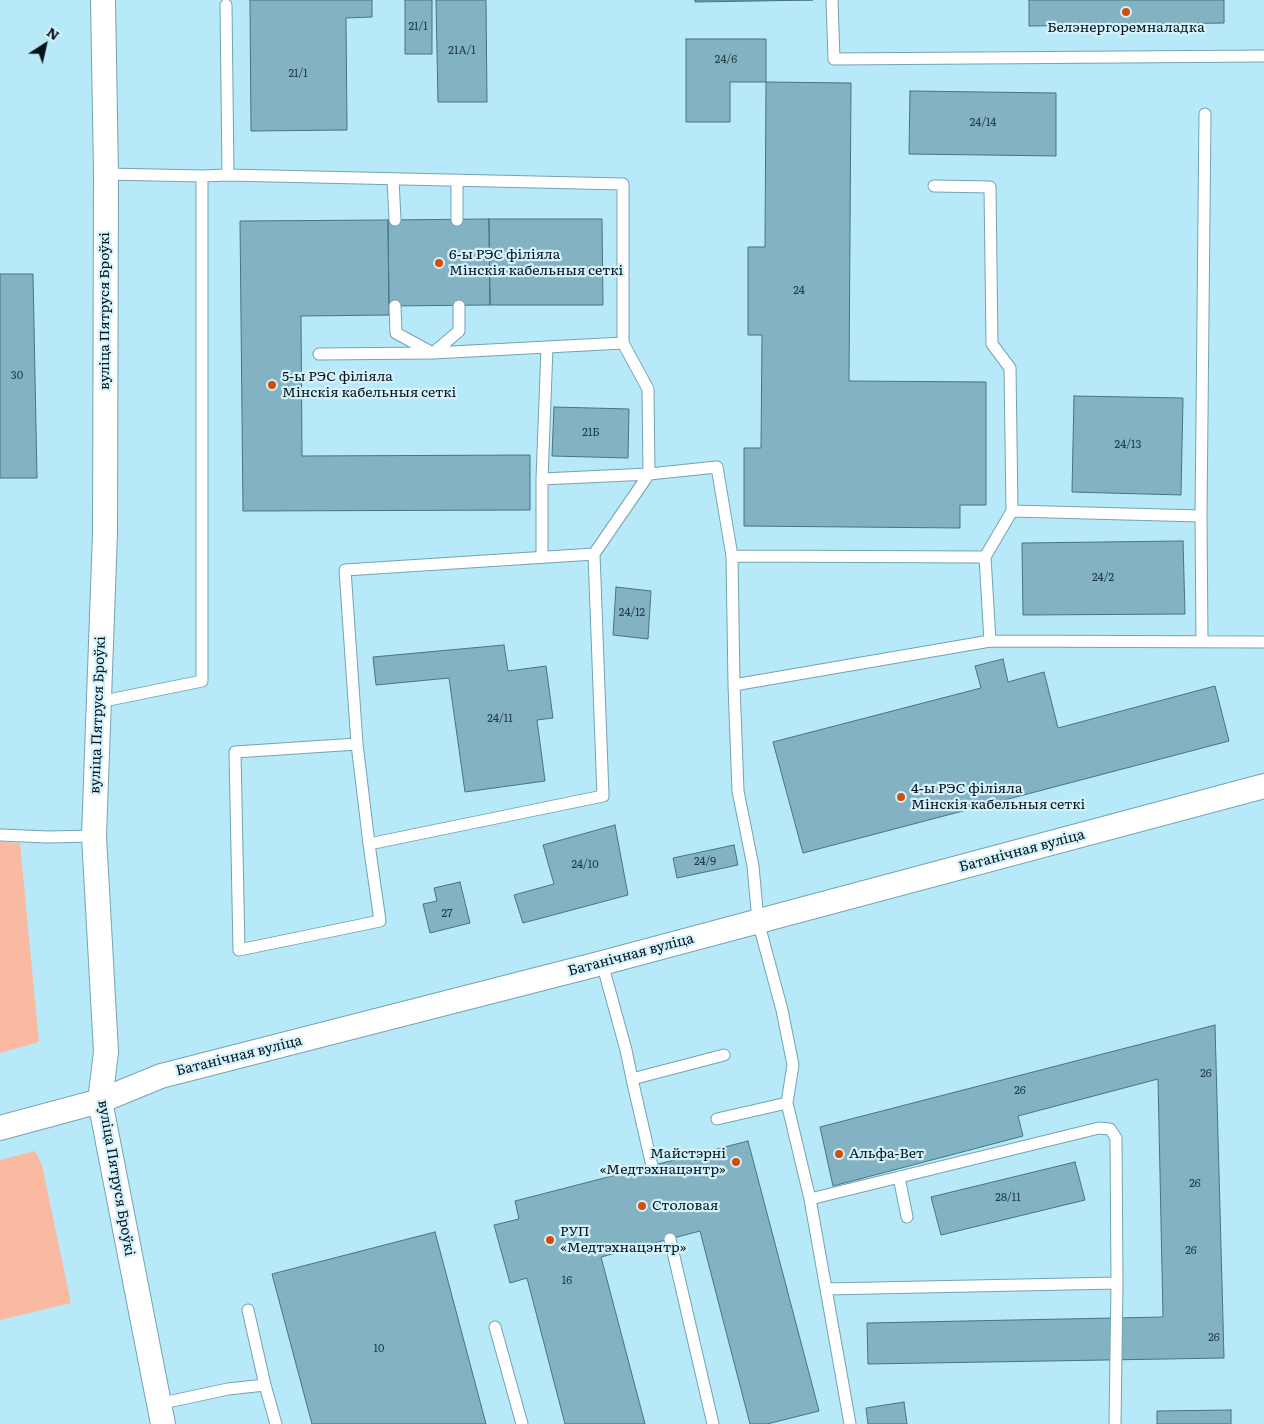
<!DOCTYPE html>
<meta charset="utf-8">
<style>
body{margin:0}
#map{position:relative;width:1264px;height:1424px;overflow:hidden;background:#b7e9f9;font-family:Literata,serif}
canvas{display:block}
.north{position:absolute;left:20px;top:20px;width:50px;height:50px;-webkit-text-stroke:4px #d5f2fc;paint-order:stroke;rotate:35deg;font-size:14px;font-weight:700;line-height:20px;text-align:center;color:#03141a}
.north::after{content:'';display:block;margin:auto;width:18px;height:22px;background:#03141a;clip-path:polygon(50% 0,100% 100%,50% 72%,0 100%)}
</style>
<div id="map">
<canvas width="1264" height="1424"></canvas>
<div class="north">N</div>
</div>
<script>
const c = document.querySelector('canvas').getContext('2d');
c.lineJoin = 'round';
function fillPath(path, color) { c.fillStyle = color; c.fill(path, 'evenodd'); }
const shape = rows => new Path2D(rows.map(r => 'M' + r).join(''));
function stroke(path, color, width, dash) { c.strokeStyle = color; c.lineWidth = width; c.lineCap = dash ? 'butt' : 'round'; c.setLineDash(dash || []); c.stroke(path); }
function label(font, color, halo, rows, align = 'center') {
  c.font = font + ' Literata,serif'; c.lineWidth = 4.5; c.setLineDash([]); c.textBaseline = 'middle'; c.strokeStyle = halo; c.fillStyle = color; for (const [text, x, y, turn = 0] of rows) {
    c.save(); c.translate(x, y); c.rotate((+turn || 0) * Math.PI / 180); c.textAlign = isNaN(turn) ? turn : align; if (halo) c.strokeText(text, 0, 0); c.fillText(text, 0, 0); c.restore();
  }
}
const green = shape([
 [0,842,20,843,39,1042,0,1053],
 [35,1151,42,1165,71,1303,0,1320,0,1160]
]);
const building = shape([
 [250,0,372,0,372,17,346,18,347,130,251,131,250,0],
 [405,0,432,0,432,54,405,54,405,0],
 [436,0,486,0,487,102,438,102,436,0],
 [695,0,813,0,695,2,695,0],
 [1029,0,1224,0,1224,23,1029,26,1029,0],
 [686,39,766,39,766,82,730,82,730,122,686,122,686,39],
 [766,82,851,83,849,381,986,382,986,505,960,505,960,528,744,526,744,448,761,448,762,335,748,335,748,247,765,247,766,82],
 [910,91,1056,93,1056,156,909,154,910,91],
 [489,219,490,305,389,306,388,220,489,219],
 [489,219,602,219,603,305,490,305,489,219],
 [388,220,389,315,301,316,302,456,530,455,530,510,243,511,240,221,388,220],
 [0,274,33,274,37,478,0,478,0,274],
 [1074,396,1183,398,1181,495,1072,492,1074,396],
 [554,407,629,409,628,458,552,456,554,407],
 [1183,541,1185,614,1023,615,1022,543,1183,541],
 [616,587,651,591,648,639,613,635,616,587],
 [504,645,508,671,546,666,553,718,537,720,545,781,465,792,449,678,376,685,373,657,504,645],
 [1003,659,1008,682,1044,672,1058,728,1215,686,1229,741,803,853,773,742,981,688,975,666,1003,659],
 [615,825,628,895,523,923,514,895,554,884,543,845,615,825],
 [734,845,738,865,677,878,673,858,734,845],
 [460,882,470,923,430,933,423,904,437,901,434,888,460,882],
 [1215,1025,1224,1358,868,1364,867,1323,1163,1317,1158,1079,1018,1116,1023,1136,833,1186,820,1127,1215,1025],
 [748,1141,819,1411,767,1424,750,1424,700,1231,601,1257,645,1424,565,1424,527,1278,510,1283,494,1225,519,1219,515,1201,748,1141],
 [1075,1162,1085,1200,941,1235,931,1197,1075,1162],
 [435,1232,486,1424,312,1424,272,1274,435,1232],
 [904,1402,907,1424,868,1424,866,1408,904,1402],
 [1231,1410,1231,1424,1157,1424,1157,1411,1231,1410]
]);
const service = shape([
 [832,0,834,59,1264,56],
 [226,5,228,175],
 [202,176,228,175,623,184,623,343,648,389,649,474,717,467,732,556],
 [393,179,395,220],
 [457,180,457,220],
 [395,306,396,333,431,352],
 [623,343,547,347,542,479,649,474],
 [433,353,459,331,459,306],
 [319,354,433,353,547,347],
 [542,479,542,557],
 [1012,511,1201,516,1202,641],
 [1201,516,1205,114],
 [594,554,345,570,357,744,369,844,603,796,594,554,649,474],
 [990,641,1264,642],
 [734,685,990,641,985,557,1012,511,1010,368,992,344,990,187,934,186],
 [99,702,202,681,202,176,106,174],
 [357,744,235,752,239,950,380,921,369,844],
 [0,835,48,837,94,836],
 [602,963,626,1050,632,1079,724,1055],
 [632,1079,652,1166],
 [787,1103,810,1199,850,1424],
 [717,1119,787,1103,793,1065,782,1010,758,921,753,866,738,791,734,685,732,556,985,557],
 [899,1177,907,1217],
 [810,1199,1099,1128,1110,1129,1116,1138,1117,1283,1115,1424],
 [670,1239,713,1424],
 [826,1289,1117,1283],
 [248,1310,265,1385],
 [495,1327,522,1424],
 [158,1404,228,1389,265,1385,276,1424]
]);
const minor = shape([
 [103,0,106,174,105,533,94,836,106,1052,100,1101,163,1424],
 [0,1128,100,1101,161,1076,602,963,1264,786]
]);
const markers = [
 [1126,12,5,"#d34e0a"],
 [439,263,5,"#d34e0a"],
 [272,385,5,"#d34e0a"],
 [901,797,5,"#d34e0a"],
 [839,1154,5,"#d34e0a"],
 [736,1162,5,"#d34e0a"],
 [642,1206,5,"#d34e0a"],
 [550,1240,5,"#d34e0a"]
];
const numberNames = [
 ["21/1",418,27],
 ["21А/1",462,51],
 ["24/6",726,60],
 ["21/1",298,74],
 ["24/14",983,123],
 ["24",799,291],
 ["30",17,376],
 ["21Б",591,433],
 ["24/13",1128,445],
 ["24/2",1103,578],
 ["24/12",632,613],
 ["24/11",500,719],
 ["24/9",705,862],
 ["24/10",585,865],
 ["27",447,914],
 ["26",1206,1074],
 ["26",1020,1091],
 ["26",1195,1184],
 ["28/11",1008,1198],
 ["26",1191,1251],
 ["16",567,1281],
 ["26",1214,1338],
 ["10",379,1349]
];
const poiNames = [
 ["Белэнергоремналадка",1126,28,"center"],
 ["6-ы РЭС філіяла",449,255],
 ["Мінскія кабельныя сеткі",449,271],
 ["5-ы РЭС філіяла",282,377],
 ["Мінскія кабельныя сеткі",282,393],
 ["4-ы РЭС філіяла",911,789],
 ["Мінскія кабельныя сеткі",911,805],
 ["Майстэрні",726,1154,"right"],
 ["«Медтэхнацэнтр»",726,1170,"right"],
 ["Альфа-Вет",849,1154],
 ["Столовая",652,1206],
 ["РУП",560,1232],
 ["«Медтэхнацэнтр»",560,1248]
];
const streetNames = [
 ["вуліца Пятруся Броўкі",105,311,-90],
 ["вуліца Пятруся Броўкі",98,715,-88],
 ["Батанічная вуліца",1022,851,-15],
 ["Батанічная вуліца",631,955,-15],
 ["Батанічная вуліца",239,1056,-14],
 ["вуліца Пятруся Броўкі",116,1178,80]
];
fillPath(green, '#fabaa2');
fillPath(building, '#83b2c3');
stroke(building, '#467483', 1);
stroke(service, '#74a3b3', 13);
stroke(minor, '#74a3b3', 26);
stroke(service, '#fff', 11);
stroke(minor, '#fff', 24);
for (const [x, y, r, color] of markers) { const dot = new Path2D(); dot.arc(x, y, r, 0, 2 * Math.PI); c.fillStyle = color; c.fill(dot); stroke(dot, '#d5f2fc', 2); }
label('11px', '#233c44', null, numberNames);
label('14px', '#03141a', '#d5f2fc', poiNames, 'left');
label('14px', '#03141a', '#d5f2fc', streetNames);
</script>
